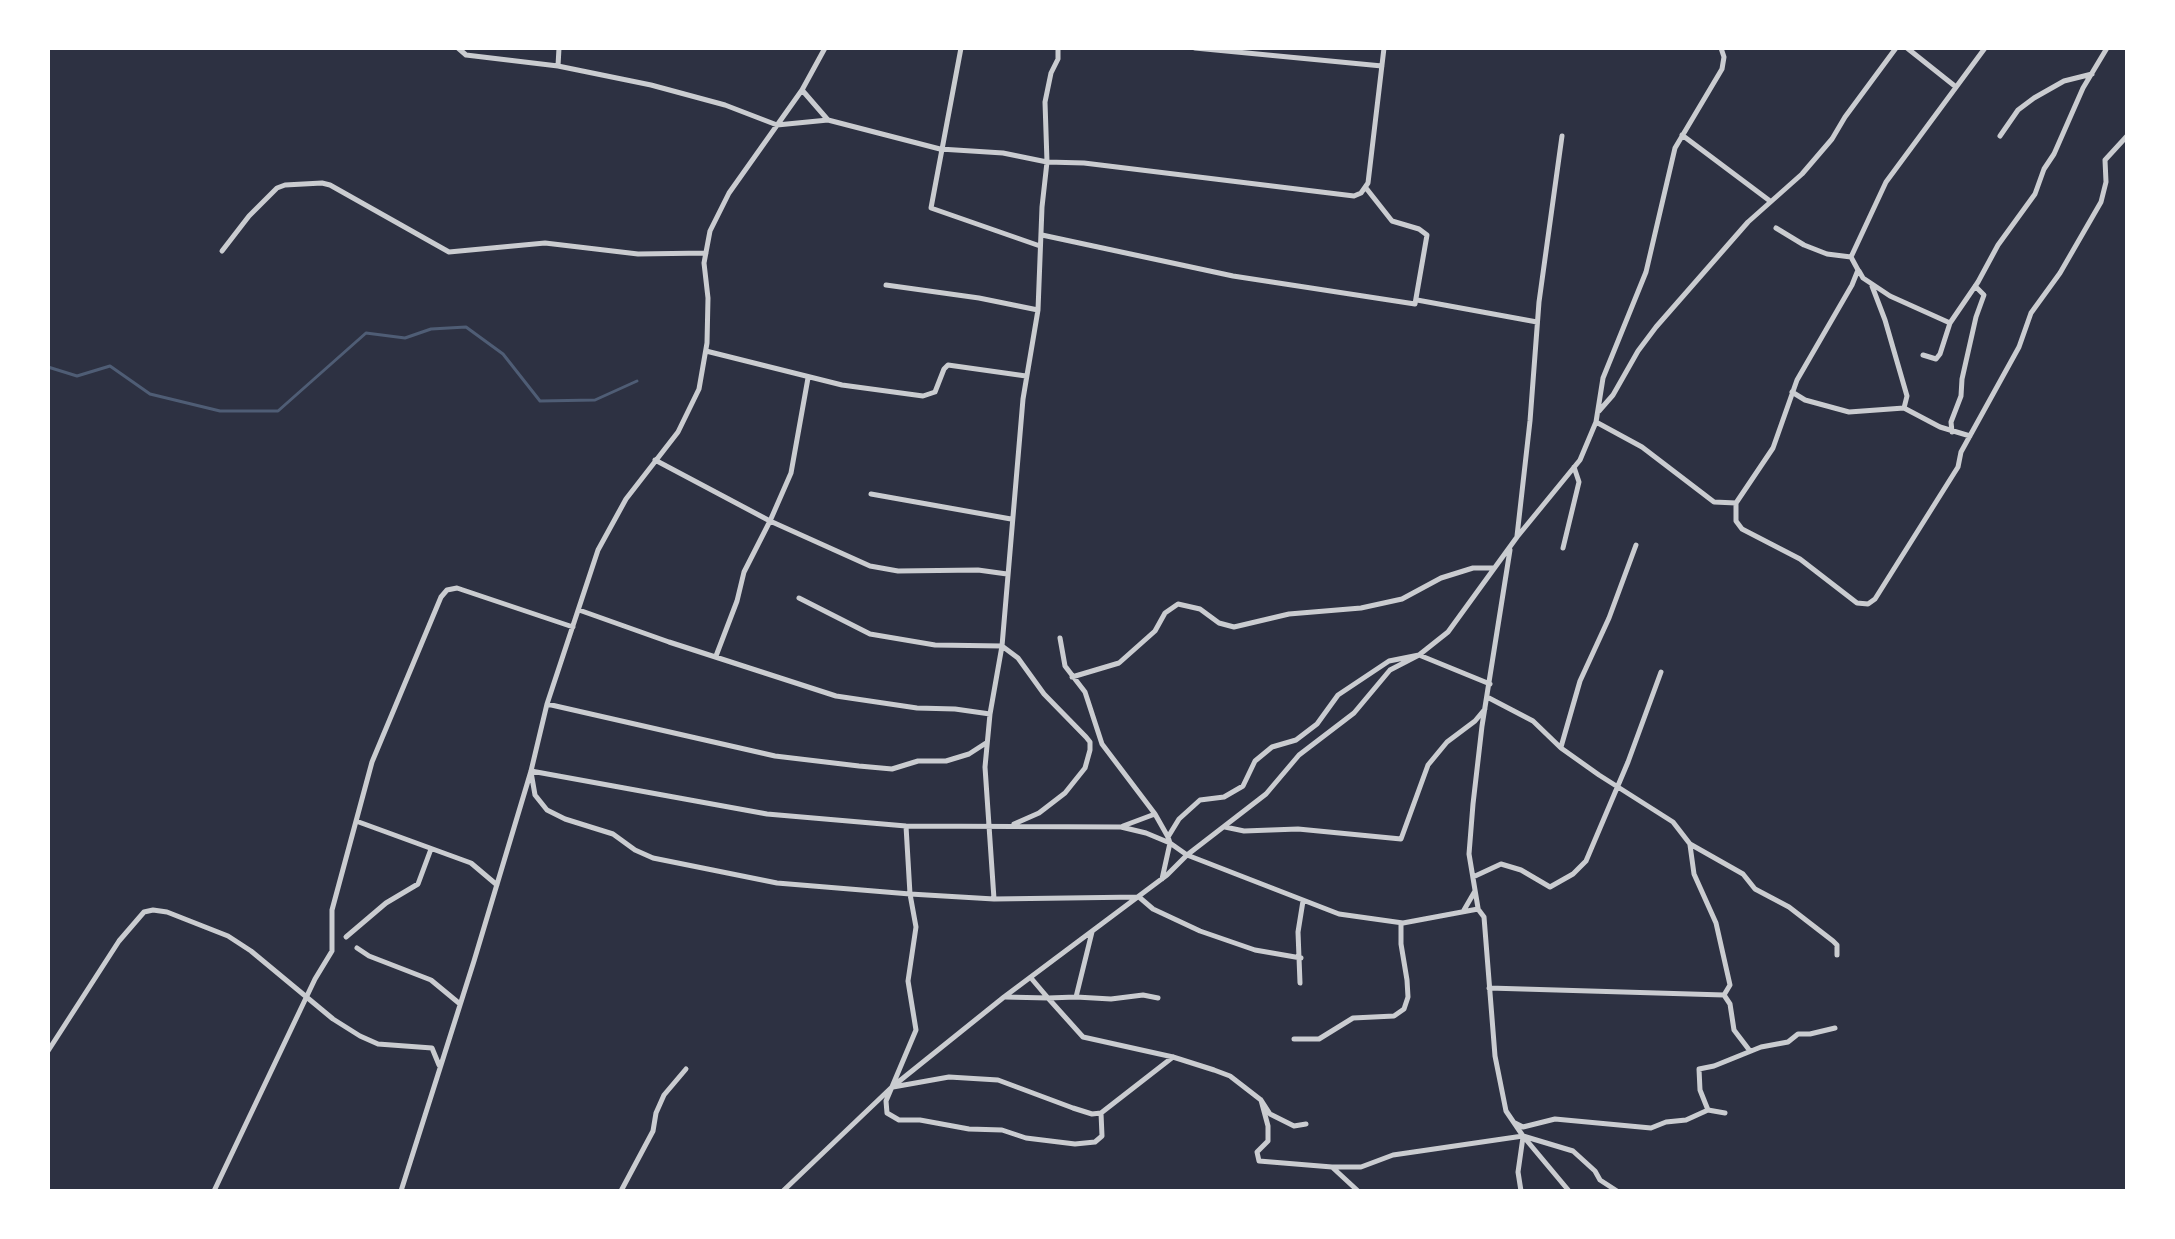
<!DOCTYPE html>
<style>
body{margin:0}
#map{position:relative;width:2175px;height:1239px;overflow:hidden;background:#2d3142;font-family:Lato,sans-serif}
canvas{display:block}
.frame{position:absolute;inset:0;border:50px solid #fff;pointer-events:none}
</style>
<div id="map">
<canvas width="2175" height="1239"></canvas>
<div class="frame"></div>
</div>
<script>
const c = document.querySelector('canvas').getContext('2d');
c.lineJoin = 'round';
const shape = rows => new Path2D(rows.map(r => 'M' + r).join(''));
function stroke(path, color, width, dash) { c.strokeStyle = color; c.lineWidth = width; c.lineCap = dash ? 'butt' : 'round'; c.setLineDash(dash || []); c.stroke(path); }
const stream = shape([
 [48,367,77,376,110,366,150,394,220,411,278,411,366,333,405,338,431,329,466,327,503,354,540,401,595,400,637,381]
]);
const minor = shape([
 [458,48,466,55,558,66,651,85,725,105,777,125,828,120],
 [961,48,931,208,1040,246],
 [1195,48,1382,66],
 [1907,48,1956,87],
 [1985,48,1886,182,1851,257,1858,270,1852,285,1797,380,1773,448,1736,503,1736,521,1742,529,1800,559,1857,603,1868,604,1875,599,1958,467,1961,452,2019,347,2031,313,2060,273,2101,202,2106,182,2105,160,2127,136],
 [558,66,559,48],
 [802,90,828,120,940,149,1003,153,1047,162,1084,163,1354,196,1361,193,1368,183,1384,48],
 [1682,135,1770,201],
 [2000,136,2018,110,2034,98,2064,81,2092,74],
 [1776,228,1804,245,1827,254,1851,257],
 [1042,235,1233,276,1415,304,1427,235,1419,229,1392,221,1366,188],
 [222,251,249,216,277,188,285,185,322,183,330,185,449,252,545,243,638,254,706,253],
 [1859,271,1863,278,1890,296,1950,323,1978,282,1998,245,2035,194,2044,169,2054,154,2083,88,2107,48],
 [886,285,979,298,1038,310],
 [1417,300,1537,322],
 [706,351,842,385,923,396,935,392,944,369,948,365,1026,376],
 [1923,355,1936,359,1940,354,1950,323],
 [1792,392,1805,400,1849,412,1904,408,1907,396,1885,320,1872,286],
 [1904,408,1940,427,1970,436],
 [1599,411,1613,395,1638,351,1656,327,1748,222,1802,174,1832,139,1845,117,1896,48],
 [1596,422,1642,447,1714,502,1736,503],
 [1952,432,1951,422,1961,396,1962,379,1976,317,1984,295,1975,286],
 [655,460,770,521,870,566,898,571,978,570,1007,574],
 [871,494,1011,519],
 [1517,536,1530,421,1539,302,1562,136],
 [1563,548,1579,482,1574,467],
 [799,598,870,634,935,645,1002,646,1018,658,1044,694,1086,737,1090,742,1090,750,1085,768,1065,793,1039,813,1014,824],
 [579,610,669,642,836,696,917,708,955,709,990,714],
 [1060,638,1065,666,1085,692,1102,744,1155,814,1168,837,1170,843,1162,879],
 [716,656,737,601,744,572,770,521,791,473,808,378],
 [1072,677,1119,663,1155,631,1165,613,1178,604,1200,609,1219,623,1234,627,1289,614,1361,608,1402,599,1441,578,1473,568,1494,568],
 [1489,698,1533,721,1561,748,1599,775,1673,822,1690,844,1743,874,1755,889,1789,907,1833,941,1837,945,1837,955],
 [547,704,775,756,859,766,892,769,918,761,946,761,969,754,986,743],
 [1561,747,1580,681,1609,618,1636,545],
 [531,771,767,814,906,826,1121,827,1146,833,1170,843,1187,855,1339,914,1403,923,1478,909,1484,917,1495,1056,1506,1111,1523,1136,1569,1191],
 [531,772,535,795,547,810,565,819,613,834,635,850,653,858,777,883,910,894,994,899,1139,897,1153,909,1200,931,1255,950,1301,958],
 [356,821,471,863,497,885],
 [906,826,910,894,916,927,908,981,916,1030,886,1101,887,1113,899,1120,920,1120,969,1129,1002,1130,1026,1138,1075,1144,1095,1142,1102,1136,1101,1113],
 [1123,826,1155,814],
 [1225,827,1244,831,1298,829,1401,839,1428,765,1447,742,1475,721,1485,709],
 [1168,837,1179,819,1200,800,1224,797,1243,786,1255,761,1272,747,1296,740,1317,724,1338,695,1389,661,1419,655,1490,684],
 [1473,877,1501,864,1521,870,1550,887,1573,874,1586,861,1628,762,1661,672],
 [994,899,985,767,990,714,1002,646,1023,399,1038,310,1042,207,1047,162,1045,102,1051,73,1058,59,1058,48],
 [1478,908,1469,854,1473,804,1482,726,1510,550],
 [1464,910,1475,891],
 [346,937,386,903,418,884,431,849],
 [357,948,369,956,431,980,460,1004],
 [1031,978,1048,998,1076,997,1092,932],
 [1300,983,1298,932,1303,901],
 [1489,988,1724,995,1730,985,1716,923,1694,874,1690,845],
 [1724,995,1730,1004,1734,1030,1750,1051],
 [1005,997,1048,998,1083,1037,1173,1057,1214,1070,1230,1076,1261,1100],
 [1076,997,1111,999,1143,995,1158,998],
 [1294,1039,1319,1039,1353,1018,1394,1016,1404,1009,1408,997,1407,980,1401,944,1401,923],
 [48,1051,119,941,144,912,153,910,167,912,228,936,251,951,333,1019,360,1036,378,1044,432,1048,439,1065],
 [893,1087,949,1077,998,1080,1073,1108,1092,1114,1101,1113,1173,1057],
 [1725,1113,1708,1110,1700,1090,1699,1069,1714,1066,1761,1047,1788,1042,1798,1034,1810,1034,1835,1028],
 [1515,1123,1523,1127,1555,1119,1651,1128,1666,1122,1686,1120,1708,1110],
 [1306,1124,1294,1126,1270,1114,1261,1100,1268,1126,1268,1141,1257,1152,1259,1161,1332,1167],
 [214,1191,315,979,332,951,332,910,372,762,441,597,447,590,457,588,573,627],
 [401,1191,474,961,531,771,547,704,598,550,626,499,678,432,699,389,707,343,708,298,704,263,710,231,729,193,802,90,825,48],
 [621,1191,653,1131,656,1113,664,1095,686,1069],
 [783,1191,892,1087,1004,997,1167,875,1187,855,1266,794,1299,755,1354,713,1390,670,1419,655,1448,632,1517,537,1580,460,1596,422,1603,378,1646,272,1675,148,1722,69,1724,57,1721,48],
 [1358,1191,1332,1167,1361,1167,1393,1155,1523,1136,1573,1151,1595,1171,1600,1180,1617,1191],
 [1521,1191,1518,1172,1523,1137]
]);
stroke(stream, '#4f5d75', 3);
stroke(minor, '#caccd0', 5);
</script>
